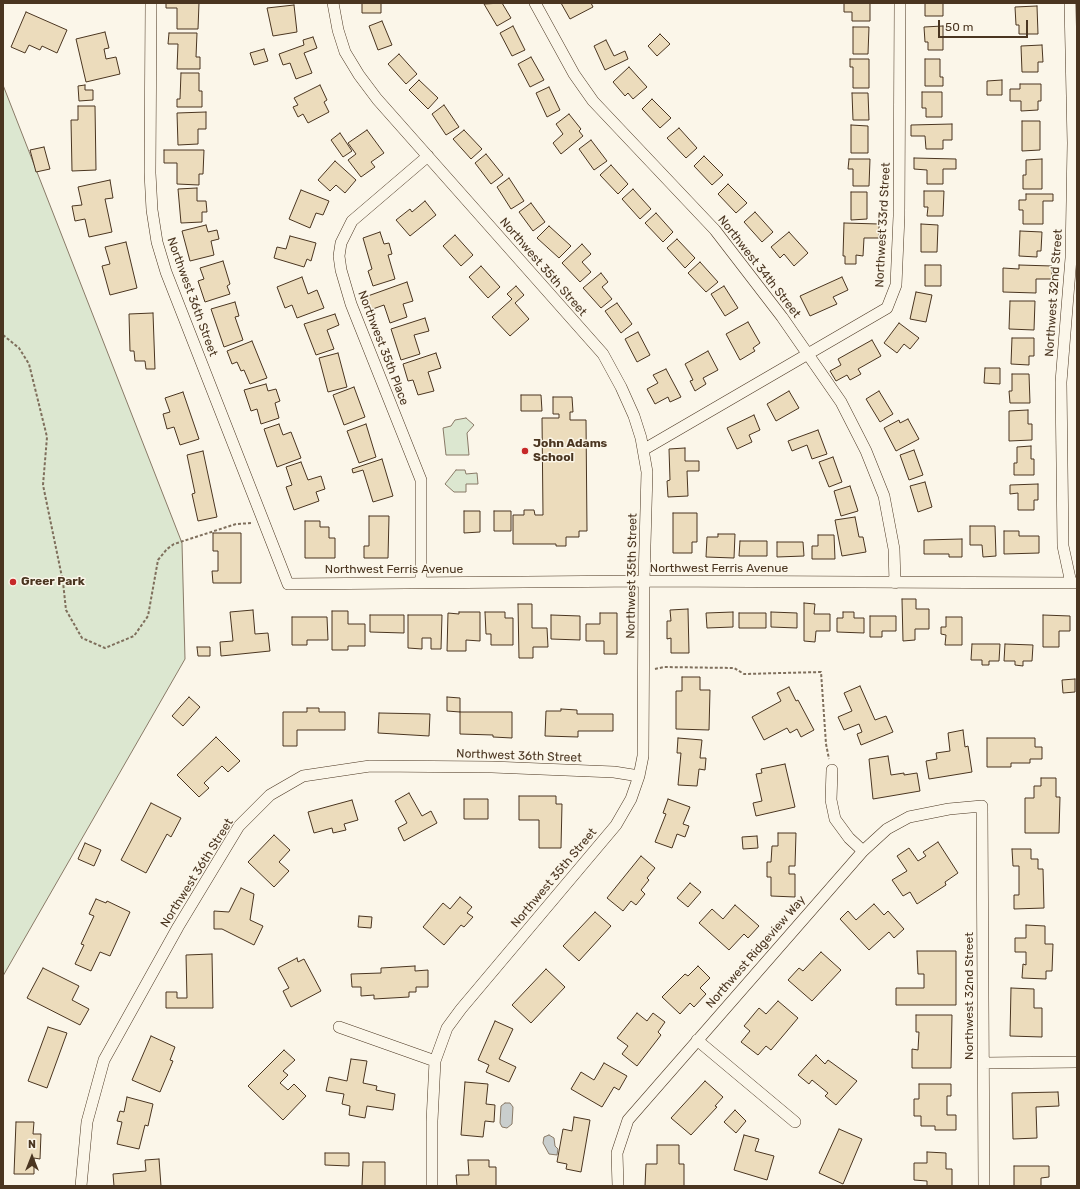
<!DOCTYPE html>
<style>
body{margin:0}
#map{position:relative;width:1080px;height:1189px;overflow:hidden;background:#fbf6e9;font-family:Rubik,sans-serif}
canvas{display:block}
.frame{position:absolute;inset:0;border:4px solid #4a3520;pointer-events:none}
.north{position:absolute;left:12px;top:1137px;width:40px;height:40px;-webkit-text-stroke:3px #fbf6e9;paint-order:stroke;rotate:0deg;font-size:11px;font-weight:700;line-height:16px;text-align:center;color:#4a3520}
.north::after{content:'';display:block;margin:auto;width:14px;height:18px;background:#4a3520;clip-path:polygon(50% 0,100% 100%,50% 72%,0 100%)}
.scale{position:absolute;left:938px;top:20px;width:90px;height:18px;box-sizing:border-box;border:2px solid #4a3520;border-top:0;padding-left:5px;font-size:12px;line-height:14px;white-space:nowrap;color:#4a3520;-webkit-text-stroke:3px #fbf6e9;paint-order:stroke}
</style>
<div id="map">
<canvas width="1080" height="1189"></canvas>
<div class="frame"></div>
<div class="north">N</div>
<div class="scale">50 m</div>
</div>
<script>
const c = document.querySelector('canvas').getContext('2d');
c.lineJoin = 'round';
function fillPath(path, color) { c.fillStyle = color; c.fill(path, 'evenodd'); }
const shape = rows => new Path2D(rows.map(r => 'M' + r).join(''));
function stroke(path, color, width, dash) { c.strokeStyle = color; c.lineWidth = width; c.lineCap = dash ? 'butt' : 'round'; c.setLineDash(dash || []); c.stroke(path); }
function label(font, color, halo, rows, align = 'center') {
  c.font = font + ' Rubik,sans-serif'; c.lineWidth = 3; c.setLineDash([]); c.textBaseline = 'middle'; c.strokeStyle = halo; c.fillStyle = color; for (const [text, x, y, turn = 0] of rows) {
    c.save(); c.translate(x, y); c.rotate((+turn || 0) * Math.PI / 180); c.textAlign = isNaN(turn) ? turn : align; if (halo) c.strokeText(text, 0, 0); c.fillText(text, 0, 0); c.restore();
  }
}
const green = shape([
 [3,85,182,543,185,659,3,976,3,85],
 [466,418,474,425,467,433,469,455,446,455,443,428,451,426,455,420,466,418],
 [456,470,465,470,466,474,477,473,478,484,466,484,466,492,454,492,445,484,456,470]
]);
const water = shape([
 [505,1103,510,1103,513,1107,512,1124,507,1128,502,1127,500,1123,501,1106,505,1103],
 [549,1135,554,1138,555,1146,558,1149,557,1155,549,1154,543,1143,544,1137,549,1135]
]);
const building = shape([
 [166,3,199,3,198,29,177,29,177,8,166,8,166,3],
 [362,3,381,3,381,13,362,13,362,3],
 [502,3,511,18,497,26,484,4,502,3],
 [561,3,591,3,593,7,570,19,561,3],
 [844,3,870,3,870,21,852,21,852,12,844,12,844,3],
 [925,3,943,3,943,16,925,16,925,3],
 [294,5,297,32,273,36,267,8,294,5],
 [1037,6,1038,34,1019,34,1019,25,1016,25,1015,7,1037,6],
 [26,12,67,30,57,53,42,46,40,50,29,45,25,53,11,47,26,12],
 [382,21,392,45,378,50,369,26,382,21],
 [513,26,525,50,512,56,500,33,513,26],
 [943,26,943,50,928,50,928,42,925,42,924,27,943,26],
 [853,27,869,27,868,54,853,54,853,27],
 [105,32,109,48,104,49,106,59,116,57,120,74,86,82,76,39,105,32],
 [169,33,197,33,196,57,200,57,200,69,177,69,178,44,168,44,169,33],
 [660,34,670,44,657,56,648,46,660,34],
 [313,37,317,48,304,53,312,73,296,79,290,63,283,65,279,54,304,45,303,40,313,37],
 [606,40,614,56,625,51,628,59,605,70,594,46,606,40],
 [1042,45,1043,62,1038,62,1038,72,1022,72,1021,46,1042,45],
 [264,49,268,61,254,65,250,53,264,49],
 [399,54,417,74,406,84,388,64,399,54],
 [531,57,544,80,530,87,518,64,531,57],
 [850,59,869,59,869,88,853,88,853,67,850,67,850,59],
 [925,59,940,59,940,77,943,77,943,86,925,86,925,59],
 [629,67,647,87,633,99,628,93,625,96,613,82,629,67],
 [181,73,199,73,199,91,202,91,202,107,177,107,177,99,180,99,181,73],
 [419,80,438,98,428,109,409,90,419,80],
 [1002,80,1002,95,987,95,987,81,1002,80],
 [1020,84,1041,84,1041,101,1038,101,1038,110,1021,111,1021,101,1010,101,1010,89,1020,89,1020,84],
 [85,85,85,90,93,90,93,100,79,101,78,86,85,85],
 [320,85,327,100,324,102,329,112,308,123,303,114,298,117,293,107,298,105,294,98,320,85],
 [549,87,560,110,547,117,536,93,549,87],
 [922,92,942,92,942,117,926,117,926,108,922,108,922,92],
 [852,93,868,93,869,120,853,120,852,93],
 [652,99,671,118,660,128,642,109,652,99],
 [444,105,459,127,446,135,432,114,444,105],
 [78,106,95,106,96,170,72,171,71,120,78,120,78,106],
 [206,112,206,129,198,129,198,144,178,145,177,113,206,112],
 [569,114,581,129,579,131,583,136,561,154,553,143,563,134,556,124,569,114],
 [1022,121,1040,121,1040,150,1022,151,1022,121],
 [952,124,952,140,943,140,943,149,926,149,925,136,911,136,911,125,952,124],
 [851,125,868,126,868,153,851,153,851,125],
 [679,128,697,148,686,158,667,138,679,128],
 [367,130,384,153,371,162,375,167,361,177,348,160,356,154,348,143,367,130],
 [464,130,482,149,471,159,453,139,464,130],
 [340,133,352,151,343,157,331,140,340,133],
 [591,140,607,161,594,170,579,149,591,140],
 [44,147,50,169,36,172,30,150,44,147],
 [164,150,204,150,203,174,199,174,199,185,177,184,177,163,164,163,164,150],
 [486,154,503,175,491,184,475,163,486,154],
 [704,156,723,175,712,185,694,166,704,156],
 [914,158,956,159,956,169,943,169,943,184,927,184,927,170,914,169,914,158],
 [849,159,870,159,869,186,853,186,853,169,848,169,849,159],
 [1042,159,1042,189,1023,189,1023,175,1026,175,1026,160,1042,159],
 [335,161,356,180,345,193,336,185,330,191,318,180,335,161],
 [611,165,628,184,618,194,600,175,611,165],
 [509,178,524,201,511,209,497,187,509,178],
 [110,180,113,198,105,199,112,232,89,237,85,219,75,221,72,206,82,205,78,187,110,180],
 [728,184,747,203,736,213,718,194,728,184],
 [197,188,197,201,206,201,207,212,202,212,202,222,181,223,178,189,197,188],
 [633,189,651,209,640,219,622,199,633,189],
 [301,190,329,201,323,215,316,213,310,228,289,219,301,190],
 [924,191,944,191,943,216,927,216,928,207,924,207,924,191],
 [851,192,867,192,867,219,851,220,851,192],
 [1026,194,1053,194,1053,201,1043,201,1043,224,1023,224,1023,210,1019,210,1019,200,1026,200,1026,194],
 [425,201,436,215,410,236,396,220,410,209,412,212,425,201],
 [531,203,545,222,533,231,519,212,531,203],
 [755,212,773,232,762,242,744,222,755,212],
 [656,213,673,232,663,242,645,223,656,213],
 [844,223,879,224,879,238,864,238,863,256,856,255,856,264,845,264,845,256,843,256,844,223],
 [921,224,938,225,937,252,921,252,921,224],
 [206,225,208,232,217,230,219,239,211,241,214,255,190,261,182,231,206,225],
 [549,226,571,246,559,258,537,238,549,226],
 [1020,231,1042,232,1041,251,1037,251,1037,257,1019,256,1020,231],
 [380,232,384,244,389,243,392,254,388,255,395,279,373,286,368,271,372,269,363,238,380,232],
 [789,232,808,253,794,266,784,254,780,258,771,247,789,232],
 [455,235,473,255,461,266,443,246,455,235],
 [290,236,316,243,311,261,307,259,304,267,274,258,277,247,286,249,290,236],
 [677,239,695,258,685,268,667,248,677,239],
 [126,242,137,288,110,295,102,266,110,264,105,247,126,242],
 [582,244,591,254,582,262,591,272,580,282,562,263,582,244],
 [223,261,230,284,227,286,230,294,205,302,198,281,204,279,200,268,223,261],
 [700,262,718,282,706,292,688,273,700,262],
 [925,265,941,265,941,286,925,286,925,265],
 [1019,265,1052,266,1052,279,1036,279,1036,293,1003,292,1003,268,1019,269,1019,265],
 [481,266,500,287,488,298,469,277,481,266],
 [601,273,608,282,602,287,612,299,601,308,583,288,601,273],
 [302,277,308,294,317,290,324,308,297,318,292,305,285,308,277,287,302,277],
 [842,277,848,290,833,297,837,304,810,316,800,296,842,277],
 [407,282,413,301,403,304,407,317,390,323,384,305,370,310,365,297,407,282],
 [516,286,524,295,515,303,529,319,510,336,492,317,512,299,507,294,516,286],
 [724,286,738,308,725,316,711,294,724,286],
 [916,292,932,295,926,322,910,319,916,292],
 [1010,301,1035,301,1034,330,1009,329,1010,301],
 [235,302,239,316,235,317,243,340,224,347,211,309,235,302],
 [617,303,632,324,621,333,605,311,617,303],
 [153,313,155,369,146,369,145,361,135,361,134,351,130,351,129,314,153,313],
 [335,314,339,325,327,330,334,349,316,355,304,324,335,314],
 [425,318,429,331,414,335,420,354,401,360,391,329,425,318],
 [748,322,760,343,753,348,755,351,740,360,726,334,748,322],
 [899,323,919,338,910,349,904,344,897,353,884,343,899,323],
 [638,332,650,355,637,362,625,339,638,332],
 [1012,338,1034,338,1034,356,1029,356,1029,365,1011,364,1012,338],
 [872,340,881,356,858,369,861,374,850,380,847,375,836,381,830,371,841,365,838,359,872,340],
 [252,341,267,378,250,384,244,370,241,371,237,362,232,364,227,351,252,341],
 [708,351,718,370,703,378,706,384,695,391,690,381,693,380,685,364,708,351],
 [338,353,347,387,328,392,319,358,338,353],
 [436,353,441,368,428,372,434,391,418,395,413,380,408,381,403,364,436,353],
 [985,368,1000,368,1000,384,984,383,985,368],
 [666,369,681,397,670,402,668,397,655,404,647,389,658,383,653,375,666,369],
 [1012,374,1029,374,1030,403,1010,403,1009,391,1012,391,1012,374],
 [266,384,268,391,276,389,280,401,275,403,279,418,261,424,257,409,251,411,244,390,266,384],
 [354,387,365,417,344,425,333,395,354,387],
 [789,391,799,408,776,421,767,404,789,391],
 [879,391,893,414,880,422,866,399,879,391],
 [183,392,199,439,180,445,174,427,167,429,163,414,170,412,165,398,183,392],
 [521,395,541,395,542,411,521,411,521,395],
 [553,397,572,397,573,412,570,412,570,420,586,420,587,531,579,531,579,537,566,537,566,546,556,546,556,544,513,544,513,515,524,515,524,510,534,510,535,515,543,515,542,418,559,418,559,414,553,414,553,397],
 [1028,410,1028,424,1032,424,1032,440,1009,441,1009,411,1028,410],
 [754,415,760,430,749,435,752,442,737,449,727,428,754,415],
 [908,419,919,439,896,451,884,428,899,420,900,423,908,419],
 [279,424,283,435,291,432,301,458,277,467,264,429,279,424],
 [366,424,376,457,359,463,347,431,366,424],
 [818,430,827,454,812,459,807,445,792,451,788,441,818,430],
 [1031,446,1031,459,1034,459,1034,475,1014,475,1014,463,1017,463,1017,447,1031,446],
 [685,448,685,461,699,461,699,471,687,471,688,496,668,497,667,481,670,480,669,449,685,448],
 [914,450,923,475,909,480,900,455,914,450],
 [203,451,217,517,198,521,192,494,195,493,187,455,203,451],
 [833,457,842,482,829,487,819,462,833,457],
 [382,459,393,496,373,502,363,470,353,473,352,469,382,459],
 [301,462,308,480,321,476,325,489,316,492,319,501,294,510,286,487,292,485,286,467,301,462],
 [925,482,932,507,918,512,910,486,925,482],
 [1038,484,1038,500,1034,500,1034,510,1018,510,1018,493,1010,494,1010,485,1038,484],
 [850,486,858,511,841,516,834,491,850,486],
 [464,511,480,511,480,532,464,533,464,511],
 [494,511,511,511,511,531,494,531,494,511],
 [673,513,697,513,697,542,692,542,692,553,673,553,673,513],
 [369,516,389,516,388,558,364,558,364,546,369,546,369,516],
 [855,517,859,537,863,537,866,552,842,556,835,520,855,517],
 [305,521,320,521,320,527,329,527,329,538,335,538,335,558,305,558,305,521],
 [970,526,995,526,996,556,983,557,982,545,970,545,970,526],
 [1004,531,1019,531,1019,536,1039,536,1039,553,1004,554,1004,531],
 [213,533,241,533,241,583,213,583,212,571,218,571,218,551,213,551,213,533],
 [718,534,735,534,734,558,706,557,707,537,718,537,718,534],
 [818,535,834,535,835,559,812,559,812,546,818,546,818,535],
 [962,539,962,557,949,557,949,554,924,554,924,540,962,539],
 [740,541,767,541,767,556,739,556,740,541],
 [777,542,803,542,804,556,777,557,777,542],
 [902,599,916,599,916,609,929,609,929,629,915,629,915,640,903,641,902,599],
 [804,603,815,604,814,614,830,614,830,631,816,631,815,642,804,641,804,603],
 [518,604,532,604,532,628,547,628,548,647,533,647,533,658,519,658,518,604],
 [688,609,689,653,671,653,671,638,667,639,667,621,671,621,670,610,688,609],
 [253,610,255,634,268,633,270,651,221,656,220,642,233,641,230,612,253,610],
 [332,611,348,611,348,624,365,624,365,646,348,646,348,650,332,650,332,611],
 [459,612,480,612,480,641,466,640,466,651,447,651,448,613,459,614,459,612],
 [485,612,505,612,505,618,513,618,513,645,491,645,491,634,486,634,485,612],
 [733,612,733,627,707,628,706,613,733,612],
 [771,612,797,613,797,628,771,627,771,612],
 [843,612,854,612,854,618,864,618,864,633,837,632,837,618,843,618,843,612],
 [600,613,617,613,617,654,604,654,604,641,586,641,586,624,600,624,600,613],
 [739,613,766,613,766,628,739,628,739,613],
 [370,615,404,615,404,633,370,632,370,615],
 [408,615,442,615,441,649,431,649,431,638,422,638,422,649,408,648,408,615],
 [551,615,580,616,580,640,551,639,551,615],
 [1043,615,1070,616,1070,631,1059,631,1059,647,1043,647,1043,615],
 [870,616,896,616,896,631,882,631,882,637,870,637,870,616],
 [292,617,327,617,328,640,307,640,307,645,292,645,292,617],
 [946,617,962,617,962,645,945,645,946,635,941,634,941,627,946,627,946,617],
 [972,644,1000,644,999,661,989,661,989,665,982,665,982,660,971,660,972,644],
 [1005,644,1033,645,1032,661,1023,661,1023,666,1015,665,1015,661,1004,661,1005,644],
 [197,647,210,647,210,656,198,656,197,647],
 [682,677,700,677,700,690,710,690,709,730,676,729,676,691,682,691,682,677],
 [1075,679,1075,692,1063,693,1062,680,1075,679],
 [860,686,875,720,886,716,893,732,861,745,857,734,862,732,859,724,844,730,838,717,852,711,844,693,860,686],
 [789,687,796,701,798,700,814,730,801,737,797,729,790,733,787,728,764,740,752,717,781,701,777,693,789,687],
 [189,697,200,707,183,726,172,716,189,697],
 [447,697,460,698,460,712,447,711,447,697],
 [307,708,319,708,319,712,345,712,345,730,297,730,297,746,283,746,283,712,307,712,307,708],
 [561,709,577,710,577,714,613,714,613,731,578,731,578,737,545,736,546,711,561,711,561,709],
 [460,712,512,712,512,738,493,737,493,735,460,734,460,712],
 [379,713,430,714,429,736,378,733,379,713],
 [963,730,965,747,968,746,972,772,929,779,926,761,937,759,936,753,950,751,948,733,963,730],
 [216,737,240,761,228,772,222,766,204,783,209,788,199,797,177,775,216,737],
 [678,738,702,740,700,758,706,758,705,770,699,769,697,786,678,785,681,753,677,753,678,738],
 [987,738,1035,738,1035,747,1042,747,1042,759,1030,759,1030,763,1011,763,1011,767,987,767,987,738],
 [888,756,891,775,904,773,904,775,917,773,920,791,873,799,869,759,888,756],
 [785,764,795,807,756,816,753,803,762,801,756,774,762,773,761,769,785,764],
 [1041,778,1056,778,1056,797,1060,797,1059,833,1025,833,1025,798,1034,798,1034,786,1041,786,1041,778],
 [409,793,422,816,431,811,437,823,404,841,398,828,407,823,395,801,409,793],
 [519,796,556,796,556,804,562,804,561,848,539,848,539,820,519,820,519,796],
 [464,799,488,799,488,819,464,819,464,799],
 [668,799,690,807,683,824,689,826,685,837,677,834,672,848,655,842,666,814,663,813,668,799],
 [352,800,358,820,344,824,346,830,333,833,332,828,314,833,308,812,352,800],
 [151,803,181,818,171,837,167,834,146,873,121,860,151,803],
 [778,833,796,833,795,866,789,866,789,874,795,874,795,897,771,896,771,877,767,877,767,862,771,862,772,846,778,846,778,833],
 [274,835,290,850,279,862,289,871,274,887,248,862,274,835],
 [757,836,758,848,743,849,742,837,757,836],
 [938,842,958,873,945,882,946,885,917,904,910,892,903,896,892,880,907,871,897,856,909,848,918,861,926,856,923,852,938,842],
 [85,843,101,850,94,866,78,859,85,843],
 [1012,849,1031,849,1031,859,1038,859,1038,869,1043,869,1044,908,1014,909,1014,895,1019,895,1019,866,1013,866,1012,849],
 [641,856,655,868,647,878,649,880,641,890,645,894,636,905,631,901,623,911,607,898,641,856],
 [690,883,701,892,688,907,677,898,690,883],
 [241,888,254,894,250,920,263,926,254,945,222,929,214,929,214,911,229,912,241,888],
 [460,897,472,907,467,913,473,917,464,927,461,925,444,945,423,927,443,903,450,909,460,897],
 [96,899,106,903,107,901,130,912,110,956,100,952,91,971,75,964,84,945,81,944,94,916,89,914,96,899],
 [874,904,884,915,888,911,904,929,894,938,889,932,869,950,840,919,848,911,856,920,874,904],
 [735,905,759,926,748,938,744,934,729,950,699,923,712,909,723,919,735,905],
 [595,912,611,926,579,961,563,946,595,912],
 [359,916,372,917,371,928,358,927,359,916],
 [1026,925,1045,926,1045,944,1053,944,1052,971,1046,971,1046,979,1022,978,1023,964,1026,965,1026,952,1015,952,1015,938,1026,938,1026,925],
 [917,951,956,951,956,1005,896,1005,896,988,924,988,924,974,918,974,917,951],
 [821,952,841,970,812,1001,788,980,799,968,803,971,821,952],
 [212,954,213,1008,166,1008,166,992,177,992,177,998,187,998,186,955,212,954],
 [297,958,298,962,304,959,321,991,291,1007,283,991,289,988,278,968,297,958],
 [415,966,415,971,428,970,428,987,416,987,416,992,409,992,409,997,374,999,374,995,361,996,361,987,352,987,351,974,381,973,381,968,415,966],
 [698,966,710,978,700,988,706,994,694,1007,690,1003,680,1014,662,997,685,974,688,976,698,966],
 [43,968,79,986,72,1000,89,1009,80,1025,27,998,43,968],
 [546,969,565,987,531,1023,512,1005,546,969],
 [1011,988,1034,989,1034,1008,1042,1008,1042,1037,1010,1036,1011,988],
 [778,1001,798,1018,771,1050,766,1046,758,1055,741,1042,750,1031,744,1026,759,1008,766,1014,778,1001],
 [637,1013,647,1021,653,1013,665,1022,658,1032,661,1035,637,1066,622,1054,628,1046,617,1038,637,1013],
 [916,1015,952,1015,951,1068,912,1068,912,1049,918,1050,919,1032,916,1032,916,1015],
 [495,1021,513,1029,499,1059,516,1067,509,1082,486,1072,489,1065,478,1060,495,1021],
 [48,1027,67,1033,47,1088,28,1081,48,1027],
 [151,1036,175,1047,170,1060,173,1061,160,1092,132,1080,151,1036],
 [284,1050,295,1060,283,1071,288,1075,280,1083,288,1090,294,1084,306,1096,283,1120,248,1086,284,1050],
 [816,1055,825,1064,828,1060,857,1081,836,1105,825,1096,828,1093,812,1080,809,1084,798,1075,816,1055],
 [351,1059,367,1061,363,1083,377,1086,376,1090,395,1094,393,1110,367,1106,365,1118,349,1115,350,1106,342,1104,344,1094,326,1091,329,1077,347,1081,351,1059],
 [604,1063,627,1076,619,1090,614,1087,602,1107,571,1089,581,1072,594,1080,604,1063],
 [705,1081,723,1097,715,1106,717,1107,691,1135,671,1118,705,1081],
 [465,1082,488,1084,486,1104,495,1105,494,1122,485,1121,483,1137,461,1135,465,1082],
 [919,1084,951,1084,951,1096,947,1096,947,1115,956,1115,956,1130,935,1130,935,1126,921,1126,921,1116,914,1116,914,1099,919,1099,919,1084],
 [1058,1092,1059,1106,1036,1107,1037,1138,1013,1139,1012,1093,1058,1092],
 [127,1097,153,1104,148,1126,145,1125,139,1149,117,1144,122,1122,117,1121,120,1111,124,1112,127,1097],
 [735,1110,746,1121,736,1133,724,1122,735,1110],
 [574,1117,590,1120,581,1172,566,1169,567,1164,557,1162,563,1129,572,1131,574,1117],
 [16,1122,34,1122,33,1134,41,1134,40,1159,34,1158,34,1174,14,1174,16,1122],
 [839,1129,862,1139,843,1184,819,1173,839,1129],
 [744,1135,759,1139,755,1151,774,1156,767,1180,734,1170,744,1135],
 [657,1145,679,1145,679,1164,684,1164,684,1186,645,1186,646,1164,657,1164,657,1145],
 [927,1152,946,1153,946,1169,952,1169,952,1186,927,1186,927,1181,914,1180,914,1163,927,1163,927,1152],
 [325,1153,349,1153,349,1166,325,1165,325,1153],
 [159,1159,161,1186,114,1186,113,1174,146,1171,145,1160,159,1159],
 [468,1160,489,1160,489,1167,496,1167,496,1186,457,1186,456,1175,469,1175,468,1160],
 [363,1162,385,1162,385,1186,362,1186,363,1162],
 [1014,1166,1049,1166,1049,1177,1041,1178,1041,1186,1014,1186,1014,1166]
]);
const path = shape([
 [3,335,19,348,29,364,47,437,43,485,63,582,66,610,82,638,105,648,134,636,148,616,158,560,167,549,174,544,236,524,253,523],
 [655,669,664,667,734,668,744,674,821,672,826,744,829,759]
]);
const minor = shape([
 [151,3,150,173,152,210,157,242,166,272,288,584,644,581,1077,583],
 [333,3,338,30,345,52,359,75,377,99,603,354,621,387,634,416,641,438,647,472,644,581,643,756,639,776,631,799,616,825,461,1009,447,1028,435,1061,432,1121,432,1186],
 [535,3,574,74,593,101,715,230,782,317,841,402,866,451,884,496,894,549,895,583],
 [1070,3,1073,143,1071,258,1061,382,1063,546,1071,583],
 [643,450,887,308,896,285,899,216,900,3],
 [421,583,421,480,351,304,341,270,339,256,341,243,352,221,428,156],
 [832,770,831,800,835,819,849,838,863,851],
 [339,1027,435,1061],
 [697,1040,795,1122],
 [983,1063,1077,1062],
 [81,1186,87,1122,104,1060,178,927,239,826,270,795,303,776,370,766,492,767,614,772,639,776],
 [618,1186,617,1153,628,1120,863,851,887,829,909,817,949,809,982,806,984,1186]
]);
const markers = [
 [525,451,4,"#c62828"],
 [13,582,4,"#c62828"]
];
const streetNames = [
 ["Northwest 33rd Street",883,225,-87],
 ["Northwest 35th Street",543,267,49],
 ["Northwest 34th Street",759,267,52],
 ["Northwest 32nd Street",1054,293,-86],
 ["Northwest 36th Street",192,297,70],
 ["Northwest 35th Place",383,348,69],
 ["Northwest Ferris Avenue",719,569],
 ["Northwest Ferris Avenue",394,570],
 ["Northwest 35th Street",632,576,-89],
 ["Northwest 36th Street",519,756,2],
 ["Northwest 36th Street",197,873,-58],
 ["Northwest 35th Street",554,878,-50],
 ["Northwest Ridgeview Way",756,952,-49],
 ["Northwest 32nd Street",970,996,-90]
];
const poiNames = [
 ["John Adams",533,444],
 ["School",533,458],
 ["Greer Park",21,582]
];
fillPath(green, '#dce7d0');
stroke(green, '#887966', 1);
fillPath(water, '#c9cecd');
stroke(water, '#887966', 1);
fillPath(building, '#ecdcbc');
stroke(building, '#4a3520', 1);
stroke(minor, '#4a3520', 12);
stroke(path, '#7f6f5c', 2, [3, 2]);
stroke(minor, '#fbf6e9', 11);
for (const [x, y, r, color] of markers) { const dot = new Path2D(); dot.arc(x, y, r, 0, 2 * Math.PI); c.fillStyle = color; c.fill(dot); stroke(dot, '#fbf6e9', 1.5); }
label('12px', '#4a3520', '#fbf6e9', streetNames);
label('bold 12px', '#4a3520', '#fbf6e9', poiNames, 'left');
</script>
